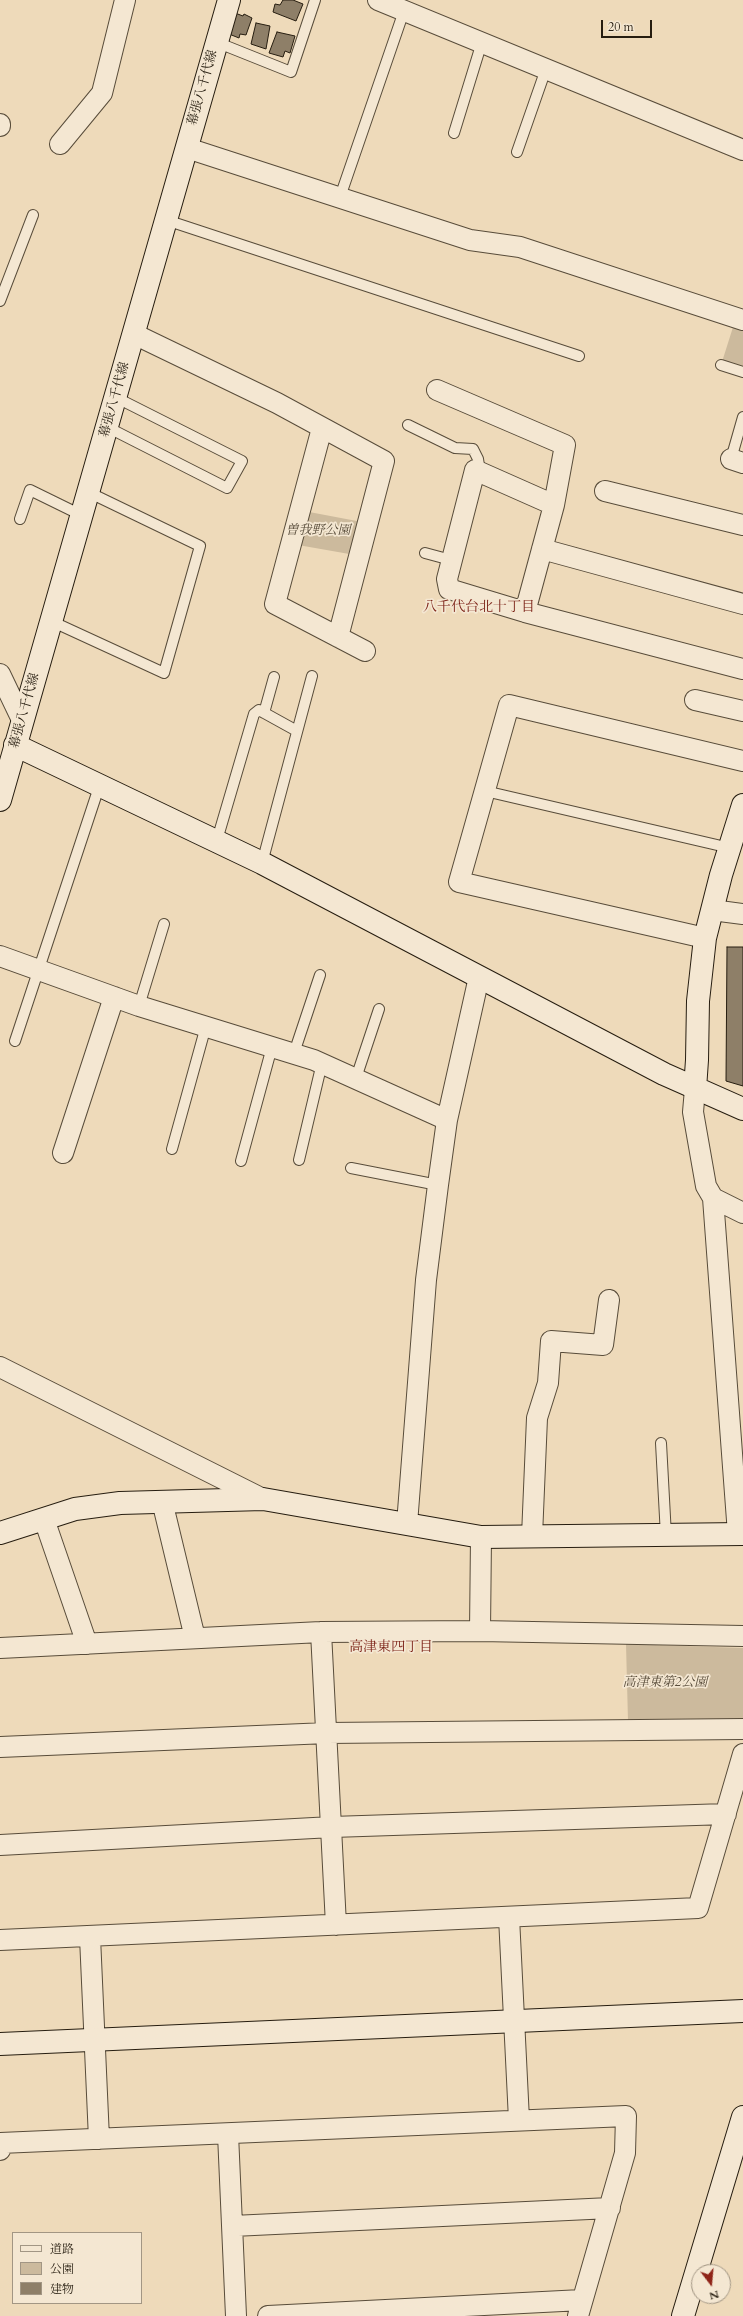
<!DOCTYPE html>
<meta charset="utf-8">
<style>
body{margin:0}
#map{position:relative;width:743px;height:2316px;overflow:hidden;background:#eedaba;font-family:Cardo,"Noto Serif JP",serif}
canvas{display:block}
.legend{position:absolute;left:12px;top:2232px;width:130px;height:72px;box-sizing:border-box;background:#f4e7d2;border:1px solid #a29684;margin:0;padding:5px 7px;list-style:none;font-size:12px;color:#261d10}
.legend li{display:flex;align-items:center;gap:8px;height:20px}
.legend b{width:20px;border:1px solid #a29684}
.north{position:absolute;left:691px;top:2264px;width:40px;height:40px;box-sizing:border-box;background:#f4e7d2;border:1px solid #a29684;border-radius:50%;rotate:164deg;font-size:11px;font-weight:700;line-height:16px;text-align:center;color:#261d10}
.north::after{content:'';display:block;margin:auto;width:14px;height:18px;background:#8f2418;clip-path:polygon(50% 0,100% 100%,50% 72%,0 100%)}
.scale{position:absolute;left:601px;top:20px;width:51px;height:18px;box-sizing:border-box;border:2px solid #261d10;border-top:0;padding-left:5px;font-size:12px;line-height:14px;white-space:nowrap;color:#261d10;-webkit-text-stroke:3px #f4e7d2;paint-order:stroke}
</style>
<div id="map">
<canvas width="743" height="2316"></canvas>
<ul class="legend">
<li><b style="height:5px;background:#f4e7d2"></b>道路</li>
<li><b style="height:11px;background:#ccba9d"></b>公園</li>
<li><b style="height:11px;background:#8e7f68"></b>建物</li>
</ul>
<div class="north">N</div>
<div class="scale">20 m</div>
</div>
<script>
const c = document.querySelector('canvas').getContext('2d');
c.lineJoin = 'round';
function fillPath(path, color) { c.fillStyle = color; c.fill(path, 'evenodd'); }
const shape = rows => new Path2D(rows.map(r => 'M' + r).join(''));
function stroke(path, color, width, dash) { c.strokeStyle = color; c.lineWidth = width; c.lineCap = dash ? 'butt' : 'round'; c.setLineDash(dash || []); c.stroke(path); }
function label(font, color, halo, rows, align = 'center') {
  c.font = font + ' Cardo,"Noto Serif JP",serif'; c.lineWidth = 3.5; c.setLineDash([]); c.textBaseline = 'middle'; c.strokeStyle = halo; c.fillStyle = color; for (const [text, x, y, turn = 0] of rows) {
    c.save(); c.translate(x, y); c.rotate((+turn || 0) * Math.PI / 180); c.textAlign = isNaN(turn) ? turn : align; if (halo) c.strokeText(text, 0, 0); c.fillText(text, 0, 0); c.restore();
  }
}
const green = shape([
 [734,324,743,327,743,372,721,365],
 [304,511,362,522,355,555,298,545],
 [626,1644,743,1648,743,1721,628,1721]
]);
const building = shape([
 [283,0,293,0,303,4,296,21,273,12,275,4,280,5,283,0],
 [235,13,243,16,244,14,252,18,246,35,240,34,239,38,229,34,235,13],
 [256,23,270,26,266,49,251,44,256,23],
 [277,32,295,36,290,53,285,51,283,57,269,53,277,32],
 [727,947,743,947,743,1086,726,1081,727,947]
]);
const lane = shape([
 [216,42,291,72,315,0],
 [454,133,482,42],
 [517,152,546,69],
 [340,197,404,11],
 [166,220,579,356],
 [0,301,33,215],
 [721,365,743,372],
 [408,425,455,448,473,449,478,459,480,472],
 [107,427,227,488,242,461,115,397],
 [731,459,743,417],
 [20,519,30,490,81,515],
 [425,553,451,560],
 [51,621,164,673,200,546,88,492],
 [264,713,274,677],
 [485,791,730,848],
 [217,840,254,714,259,710,297,731],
 [262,863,312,676],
 [139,1006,164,924],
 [15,1041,100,784],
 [294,1053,320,975],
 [356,1078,379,1009],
 [172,1149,206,1026],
 [299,1160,322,1063],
 [241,1161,272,1047],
 [351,1168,438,1185],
 [661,1443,666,1536]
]);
const street = shape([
 [378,0,743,150],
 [0,124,0,126],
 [60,144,102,93,125,0],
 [187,148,470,240,520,247,743,320],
 [134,334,277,403,384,461,338,637],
 [437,390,565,445,554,505],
 [322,428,275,604,365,651],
 [731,459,743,463],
 [605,491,743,525],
 [542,549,743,604],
 [525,612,554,505,475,470,447,579,449,589,525,612,743,669],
 [0,674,22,720],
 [695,700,743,711],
 [712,910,743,914],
 [705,938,459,882,509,705,743,761],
 [0,956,139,1006,314,1060,447,1120],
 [695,1089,693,1112,706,1186,713,1198,738,1534],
 [63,1153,114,997],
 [713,1198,743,1213],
 [0,1367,263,1499],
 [162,1501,195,1638],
 [44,1519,87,1644],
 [407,1524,426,1280,438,1185,447,1120,479,977],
 [532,1536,537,1418,548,1383,551,1341,603,1345,609,1300],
 [480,1631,481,1537],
 [321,1632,336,1925],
 [0,1648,321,1632,480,1631,743,1636],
 [0,1747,327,1733,743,1729],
 [0,1845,332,1827,726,1814],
 [509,1917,519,2120],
 [90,1937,99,2139],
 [0,1940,698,1908,743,1754],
 [228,2134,236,2316],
 [0,2150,0,2143,626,2116,625,2153,578,2316],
 [233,2226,610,2208],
 [268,2316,582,2300]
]);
const secondary = shape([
 [15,745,262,863,664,1074,743,1109],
 [0,800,229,0],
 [695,1089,697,1060,698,1001,705,938,721,875,743,805],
 [0,1533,75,1509,120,1503,263,1499,481,1537,743,1534],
 [0,2044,743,2011],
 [683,2316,743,2117]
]);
const streetNames = [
 ["幕張八千代線",203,88,-74],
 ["幕張八千代線",115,400,-74],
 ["幕張八千代線",25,711,-74]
];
const parkNames = [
 ["曽我野公園",318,531],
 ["高津東第2公園",665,1683]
];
const neighbourhoodNames = [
 ["八千代台北十丁目",479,608],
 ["高津東四丁目",391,1648]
];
fillPath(green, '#ccba9d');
fillPath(building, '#8e7f68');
stroke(building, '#261d10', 1);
stroke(lane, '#584c3a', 12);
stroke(street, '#584c3a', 22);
stroke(secondary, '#261d10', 24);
stroke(lane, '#f4e7d2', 10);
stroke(street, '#f4e7d2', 20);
stroke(secondary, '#f4e7d2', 22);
label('13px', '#261d10', '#f4e7d2', streetNames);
label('italic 13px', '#584c3a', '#f4e7d2', parkNames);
label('14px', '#7a1f14', '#f4e7d2', neighbourhoodNames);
</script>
